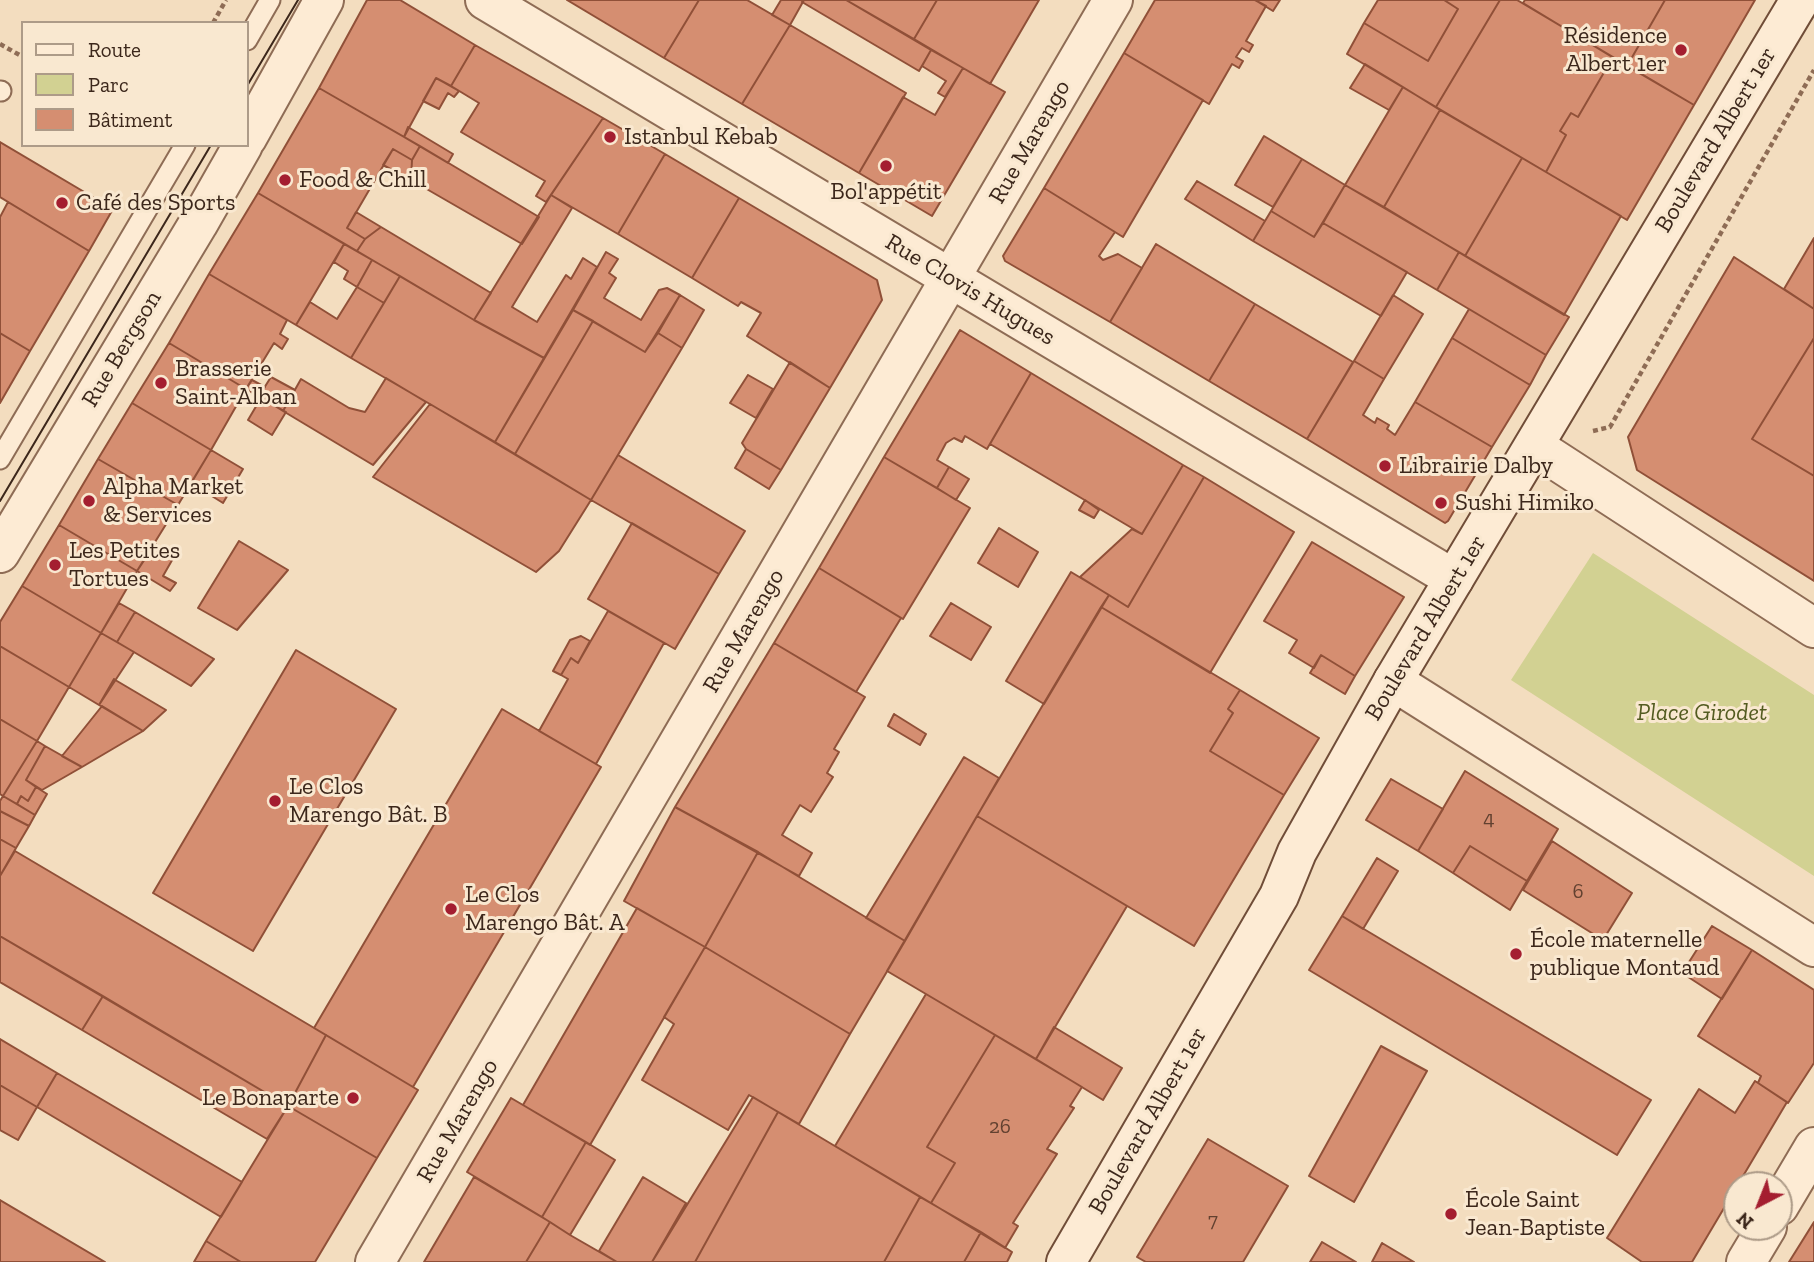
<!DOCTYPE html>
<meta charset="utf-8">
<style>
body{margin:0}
#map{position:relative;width:1814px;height:1262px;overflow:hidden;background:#f3ddbf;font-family:"Zilla Slab",serif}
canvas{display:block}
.legend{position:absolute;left:21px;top:21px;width:228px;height:126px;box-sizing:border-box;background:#f9e8d0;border:2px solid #ad9b88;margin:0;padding:9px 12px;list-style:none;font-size:21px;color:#3c271b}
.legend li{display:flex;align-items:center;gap:14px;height:35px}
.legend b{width:35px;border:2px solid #ad9b88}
.north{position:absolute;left:1723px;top:1171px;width:70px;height:70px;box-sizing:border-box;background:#f9e8d0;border:2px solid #ad9b88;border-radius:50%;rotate:222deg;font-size:19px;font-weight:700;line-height:28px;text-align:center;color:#3c271b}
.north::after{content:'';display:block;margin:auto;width:24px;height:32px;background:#a41e30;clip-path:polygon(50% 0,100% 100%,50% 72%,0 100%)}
</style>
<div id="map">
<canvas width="1814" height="1262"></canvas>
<ul class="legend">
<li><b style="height:9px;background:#fdebd4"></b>Route</li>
<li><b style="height:19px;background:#d2d192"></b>Parc</li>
<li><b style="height:19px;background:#d58e71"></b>Bâtiment</li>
</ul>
<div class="north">N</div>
</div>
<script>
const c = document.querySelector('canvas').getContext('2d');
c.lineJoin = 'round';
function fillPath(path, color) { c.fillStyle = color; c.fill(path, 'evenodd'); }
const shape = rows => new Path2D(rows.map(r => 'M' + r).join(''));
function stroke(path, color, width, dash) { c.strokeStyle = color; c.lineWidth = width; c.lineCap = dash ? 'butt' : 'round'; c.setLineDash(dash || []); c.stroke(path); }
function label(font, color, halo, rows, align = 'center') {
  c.font = font + ' "Zilla Slab",serif'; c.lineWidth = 6; c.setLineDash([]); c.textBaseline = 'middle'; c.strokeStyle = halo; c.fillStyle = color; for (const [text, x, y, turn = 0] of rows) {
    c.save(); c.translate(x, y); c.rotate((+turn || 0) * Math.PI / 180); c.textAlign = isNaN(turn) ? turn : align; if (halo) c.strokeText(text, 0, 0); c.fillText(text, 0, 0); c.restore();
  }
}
const green = shape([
 [1593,553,1814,695,1814,876,1511,680]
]);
const building = shape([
 [367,0,400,0,475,45,451,86,436,78,404,137,319,88,367,0],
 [567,0,699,0,664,58,567,0],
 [699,0,747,0,790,25,742,104,664,58,699,0],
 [781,0,804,0,790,25,772,15,781,0],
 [804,0,846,0,931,50,919,71,802,2,804,0],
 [846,0,937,0,914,39,846,0],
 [937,0,1039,0,990,84,914,39,937,0],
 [1155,0,1255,0,1266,6,1246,41,1253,45,1249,52,1242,48,1236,57,1243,61,1239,68,1232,64,1209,104,1124,53,1155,0],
 [1255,0,1280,0,1273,11,1255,0],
 [1378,0,1444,0,1458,9,1428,61,1364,23,1378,0],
 [1444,0,1500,0,1436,107,1347,54,1364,23,1428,61,1458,9,1444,0],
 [1500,0,1517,0,1613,57,1578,117,1571,113,1560,131,1566,135,1546,172,1436,107,1500,0],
 [1525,0,1665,0,1627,66,1523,3,1525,0],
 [1665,0,1755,0,1694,105,1627,66,1665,0],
 [790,25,906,93,859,173,742,104,790,25],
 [475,45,603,118,546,202,536,196,545,181,461,132,479,103,451,86,475,45],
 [931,50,963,68,945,97,938,93,946,81,922,66,931,50],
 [1124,53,1203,100,1123,237,1044,188,1124,53],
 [1613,57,1694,105,1627,220,1546,172,1566,135,1560,131,1571,113,1578,117,1613,57],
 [1365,64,1403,87,1389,110,1350,88,1365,64],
 [963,68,1005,92,932,216,859,173,903,97,935,115,963,68],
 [436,78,459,91,454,97,448,93,439,109,423,101,436,78],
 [1403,87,1440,110,1384,207,1345,185,1403,87],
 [319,88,420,146,412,160,393,149,347,228,365,239,357,251,258,193,319,88],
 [1440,110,1522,158,1465,256,1384,207,1440,110],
 [603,118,665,154,618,234,551,195,603,118],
 [408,127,453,154,448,163,404,137,408,127],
 [1264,136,1302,159,1273,207,1235,185,1264,136],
 [0,142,113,209,89,251,0,197,0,142],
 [420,146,539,217,522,244,411,180,412,160,420,146],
 [393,149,412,160,411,180,383,165,393,149],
 [665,154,739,198,692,278,618,234,665,154],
 [1522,158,1621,216,1564,315,1465,256,1522,158],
 [1302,159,1345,185,1314,237,1271,211,1302,159],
 [1197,181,1265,221,1253,241,1185,199,1197,181],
 [1345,185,1459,252,1437,290,1323,223,1345,185],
 [1044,188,1115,232,1099,256,1103,260,1118,254,1142,268,1110,322,1005,261,1003,256,1044,188],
 [258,193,344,244,296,325,209,274,258,193],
 [551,195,572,208,512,307,537,322,566,275,571,279,583,258,597,267,544,358,474,320,551,195],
 [739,198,877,280,882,300,830,388,747,336,761,313,741,302,738,306,692,278,739,198],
 [8,202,89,251,30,351,0,333,0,217,8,202],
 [1271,211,1314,237,1323,223,1407,272,1381,316,1253,241,1271,211],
 [356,212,381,227,365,239,347,228,356,212],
 [381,227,491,293,474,320,357,251,365,239,381,227],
 [1814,238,1814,309,1784,289,1814,238],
 [344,244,372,260,357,287,344,279,348,271,334,262,344,244],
 [1156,244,1255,304,1209,381,1110,322,1156,244],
 [606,252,618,259,609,273,616,278,604,298,641,320,659,290,667,288,680,295,645,352,573,310,606,252],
 [1459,252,1569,317,1546,355,1437,290,1459,252],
 [1734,257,1814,309,1814,338,1752,439,1814,476,1814,581,1637,470,1628,437,1734,257],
 [372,260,400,276,384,303,357,287,372,260],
 [209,274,287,320,280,334,288,339,282,349,274,343,246,389,169,343,209,274],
 [400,276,474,320,544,358,495,442,351,358,400,276],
 [357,287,384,303,351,358,296,325,310,302,337,319,357,287],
 [680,295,704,310,682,348,658,333,680,295],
 [1393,295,1423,314,1384,379,1354,361,1393,295],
 [1255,304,1353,362,1307,439,1209,381,1255,304],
 [1469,309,1546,355,1530,385,1452,338,1469,309],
 [573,310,593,321,515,454,495,442,573,310],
 [593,321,645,352,658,333,682,348,591,500,515,454,593,321],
 [960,330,1031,373,987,449,965,436,962,442,954,438,946,443,937,460,949,467,937,488,884,457,960,330],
 [0,333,30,351,0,403,0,333],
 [1452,338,1530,385,1492,447,1415,402,1452,338],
 [1814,338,1814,476,1752,439,1814,338],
 [169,343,246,389,211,450,132,403,169,343],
 [1354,361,1384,379,1363,415,1375,423,1377,418,1389,425,1387,429,1395,435,1415,402,1492,447,1448,521,1445,523,1307,439,1354,361],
 [790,362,830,388,781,470,746,449,742,443,790,362],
 [1031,373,1183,465,1142,534,990,444,1031,373],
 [748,375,773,389,756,418,730,403,748,375],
 [271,377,295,390,283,411,259,396,271,377],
 [386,378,426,402,373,465,283,411,301,379,349,408,365,412,386,378],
 [252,380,265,387,259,396,246,389,252,380],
 [261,398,286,412,272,435,248,420,261,398],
 [132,403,211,450,178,505,98,459,132,403],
 [430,404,591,500,559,551,536,572,373,477,430,404],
 [746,449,781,470,769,489,735,468,746,449],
 [211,450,243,469,223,503,191,483,211,450],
 [618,455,745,531,719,574,591,500,618,455],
 [884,457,970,508,903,619,819,568,884,457],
 [98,459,178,505,137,571,59,525,98,459],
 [1183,465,1204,477,1128,607,1080,577,1132,529,1142,534,1183,465],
 [949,467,969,479,956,500,937,488,949,467],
 [1204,477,1294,532,1210,673,1101,607,1109,595,1128,607,1204,477],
 [1085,500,1099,510,1094,518,1079,510,1085,500],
 [632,523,719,574,675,649,588,599,632,523],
 [59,525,137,571,101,633,22,586,59,525],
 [999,528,1038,552,1018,587,978,563,999,528],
 [239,541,288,570,237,630,198,608,239,541],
 [1312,542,1404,597,1355,676,1321,655,1314,668,1289,653,1297,640,1264,621,1312,542],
 [155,544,175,555,163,576,176,583,170,591,137,571,155,544],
 [819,568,901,618,856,692,774,643,819,568],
 [1071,572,1109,595,1044,704,1006,681,1071,572],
 [22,586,101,633,69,687,0,646,0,622,22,586],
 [119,603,135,612,117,642,101,633,119,603],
 [951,603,991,627,971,660,930,636,951,603],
 [1101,607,1240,690,1228,709,1233,713,1210,751,1284,795,1194,946,977,816,1101,607],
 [608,611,664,643,596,764,539,731,568,679,561,675,571,658,578,663,608,611],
 [135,612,214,659,191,686,117,642,135,612],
 [101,633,134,652,99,705,69,687,101,633],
 [581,636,590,641,578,663,571,658,561,675,553,671,570,640,581,636],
 [774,643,865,697,834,749,839,752,827,773,833,777,811,812,800,805,782,835,812,853,799,876,675,807,774,643],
 [0,646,69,687,37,741,0,719,0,646],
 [296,650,396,709,253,951,153,893,296,650],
 [1321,655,1355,676,1345,694,1310,673,1321,655],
 [114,679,117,681,166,710,143,731,99,705,114,679],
 [1240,690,1319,738,1284,795,1210,751,1233,713,1228,709,1240,690],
 [102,706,143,731,82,767,62,756,102,706],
 [502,709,601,767,413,1087,314,1028,502,709],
 [894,714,926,734,920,745,888,726,894,714],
 [0,719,37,741,3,796,0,794,0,719],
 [37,741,45,746,26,780,36,787,28,801,21,796,17,804,3,796,37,741],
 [45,746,82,767,42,790,26,780,45,746],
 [964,757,999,778,905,941,866,918,964,757],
 [1465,771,1558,829,1527,881,1470,846,1453,873,1418,851,1465,771],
 [1391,779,1443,809,1418,851,1366,820,1391,779],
 [36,787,47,794,35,815,17,804,21,796,28,801,36,787],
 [3,796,35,815,29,826,0,811,0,801,3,796],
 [675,807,758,852,705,947,624,901,675,807],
 [0,811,29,826,16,848,0,839,0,811],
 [977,816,1127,906,1036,1059,887,971,977,816],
 [0,839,16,848,0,876,0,839],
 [1552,841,1632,893,1603,940,1523,890,1552,841],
 [1470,846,1527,881,1510,910,1453,873,1470,846],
 [15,851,326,1035,288,1106,0,936,0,876,15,851],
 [758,852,905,941,850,1034,705,947,758,852],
 [1377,858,1398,871,1363,929,1342,916,1377,858],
 [637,908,705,947,590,1145,523,1105,637,908],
 [1342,916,1651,1100,1617,1155,1309,970,1342,916],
 [1712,926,1752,950,1722,999,1682,973,1712,926],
 [0,936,103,996,82,1030,0,982,0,936],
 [705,947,850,1034,799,1124,749,1095,728,1130,642,1080,674,1024,664,1017,705,947],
 [1752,950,1814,990,1814,1063,1788,1103,1758,1083,1761,1076,1698,1036,1752,950],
 [926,994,995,1035,927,1147,955,1163,931,1203,835,1146,926,994],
 [103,996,288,1106,267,1139,82,1030,103,996],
 [1054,1027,1122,1068,1103,1100,1036,1059,1054,1027],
 [326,1035,418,1090,377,1158,288,1106,326,1035],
 [995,1035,1082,1087,1070,1106,1074,1108,1047,1149,1057,1154,1013,1223,1018,1226,1005,1248,931,1203,955,1163,927,1147,995,1035],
 [0,1039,57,1073,37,1107,0,1085,0,1039],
 [1381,1046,1427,1071,1354,1202,1309,1176,1381,1046],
 [57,1073,242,1182,221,1217,37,1107,57,1073],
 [1755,1081,1787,1102,1692,1262,1642,1262,1607,1238,1699,1089,1735,1113,1755,1081],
 [0,1085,37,1107,18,1140,0,1130,0,1085],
 [753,1097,778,1112,695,1262,652,1262,753,1097],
 [511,1098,586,1142,542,1217,467,1172,511,1098],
 [288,1106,377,1158,315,1262,241,1262,206,1241,288,1106],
 [778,1112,920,1197,884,1262,695,1262,778,1112],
 [1208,1139,1288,1186,1243,1262,1146,1262,1137,1257,1208,1139],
 [586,1142,615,1160,570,1235,542,1217,586,1142],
 [474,1177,550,1222,526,1262,424,1262,474,1177],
 [643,1177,686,1203,652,1262,617,1262,599,1251,643,1177],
 [920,1197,981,1232,964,1262,884,1262,920,1197],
 [0,1200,105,1262,0,1262,0,1200],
 [550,1222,570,1235,617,1262,526,1262,550,1222],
 [1814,1222,1814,1262,1789,1262,1814,1222],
 [981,1232,1012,1252,1007,1262,964,1262,981,1232],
 [206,1241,241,1262,194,1262,206,1241],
 [1322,1242,1356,1262,1310,1262,1322,1242],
 [1382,1243,1414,1262,1372,1262,1382,1243]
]);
const path = shape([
 [213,23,226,0],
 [0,44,23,57],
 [1593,431,1610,427,1814,70]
]);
const lane = shape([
 [247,40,270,0],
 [0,91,1,91],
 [0,459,185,145]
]);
const street = shape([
 [485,0,1454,579],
 [247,138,324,0],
 [1534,446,1814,628],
 [0,553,198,224,243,145],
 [1393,681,1814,947],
 [1779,1206,1814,1147],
 [375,1262,1113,0],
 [1746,1262,1767,1227]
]);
const secondary = shape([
 [1066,1262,1279,896,1297,852,1393,681,1800,0]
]);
const tram = shape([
 [247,86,298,0],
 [0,501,211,145]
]);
const markers = [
 [1681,50,7,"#a41e30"],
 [610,137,7,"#a41e30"],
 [886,166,7,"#a41e30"],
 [285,180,7,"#a41e30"],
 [62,203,7,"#a41e30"],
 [161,383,7,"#a41e30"],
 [1385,466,7,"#a41e30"],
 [89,501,7,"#a41e30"],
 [1441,503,7,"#a41e30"],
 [55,565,7,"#a41e30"],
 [275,801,7,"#a41e30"],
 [451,909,7,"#a41e30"],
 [1516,954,7,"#a41e30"],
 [353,1098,7,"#a41e30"],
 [1451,1214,7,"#a41e30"]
];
const numberNames = [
 ["4",1489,819],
 ["6",1578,892],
 ["26",1000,1127],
 ["7",1213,1221]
];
const poiNames = [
 ["Résidence",1667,36,"right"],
 ["Albert 1er",1667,64,"right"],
 ["Istanbul Kebab",624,137],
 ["Food & Chill",299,180],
 ["Bol'appétit",886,192,"center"],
 ["Café des Sports",76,203],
 ["Brasserie",175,369],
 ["Saint-Alban",175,397],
 ["Librairie Dalby",1399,466],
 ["Alpha Market",103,487],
 ["& Services",103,515],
 ["Sushi Himiko",1455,503],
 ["Les Petites",69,551],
 ["Tortues",69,579],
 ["Le Clos",289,787],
 ["Marengo Bât. B",289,815],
 ["Le Clos",465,895],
 ["Marengo Bât. A",465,923],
 ["École maternelle",1530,940],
 ["publique Montaud",1530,968],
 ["Le Bonaparte",339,1098,"right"],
 ["École Saint",1465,1200],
 ["Jean-Baptiste",1465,1228]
];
const streetNames = [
 ["Boulevard Albert 1er",1716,140,-59],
 ["Rue Marengo",1030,142,-60],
 ["Rue Clovis Hugues",970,290,31],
 ["Rue Bergson",122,349,-59],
 ["Boulevard Albert 1er",1426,628,-59],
 ["Rue Marengo",744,631,-60],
 ["Rue Marengo",458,1121,-60],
 ["Boulevard Albert 1er",1148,1121,-60]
];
const parkNames = [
 ["Place Girodet",1702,713]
];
fillPath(green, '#d2d192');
fillPath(building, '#d58e71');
stroke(building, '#905038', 2);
stroke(lane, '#8e6c55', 23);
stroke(street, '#8e6c55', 42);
stroke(secondary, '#704d38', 42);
stroke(path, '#8e6c55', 4.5, [5, 3.5]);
stroke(lane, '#fdebd4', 19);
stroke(street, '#fdebd4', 38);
stroke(secondary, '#fdebd4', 38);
stroke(tram, '#3c271b', 2);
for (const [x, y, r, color] of markers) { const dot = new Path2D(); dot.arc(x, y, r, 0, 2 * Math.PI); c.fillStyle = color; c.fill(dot); stroke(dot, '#f9e8d0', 2.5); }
label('21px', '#624130', null, numberNames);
label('24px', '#3c271b', '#f9e8d0', poiNames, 'left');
label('24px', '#3c271b', '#f9e8d0', streetNames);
label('italic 24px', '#535b20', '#f9e8d0', parkNames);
</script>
